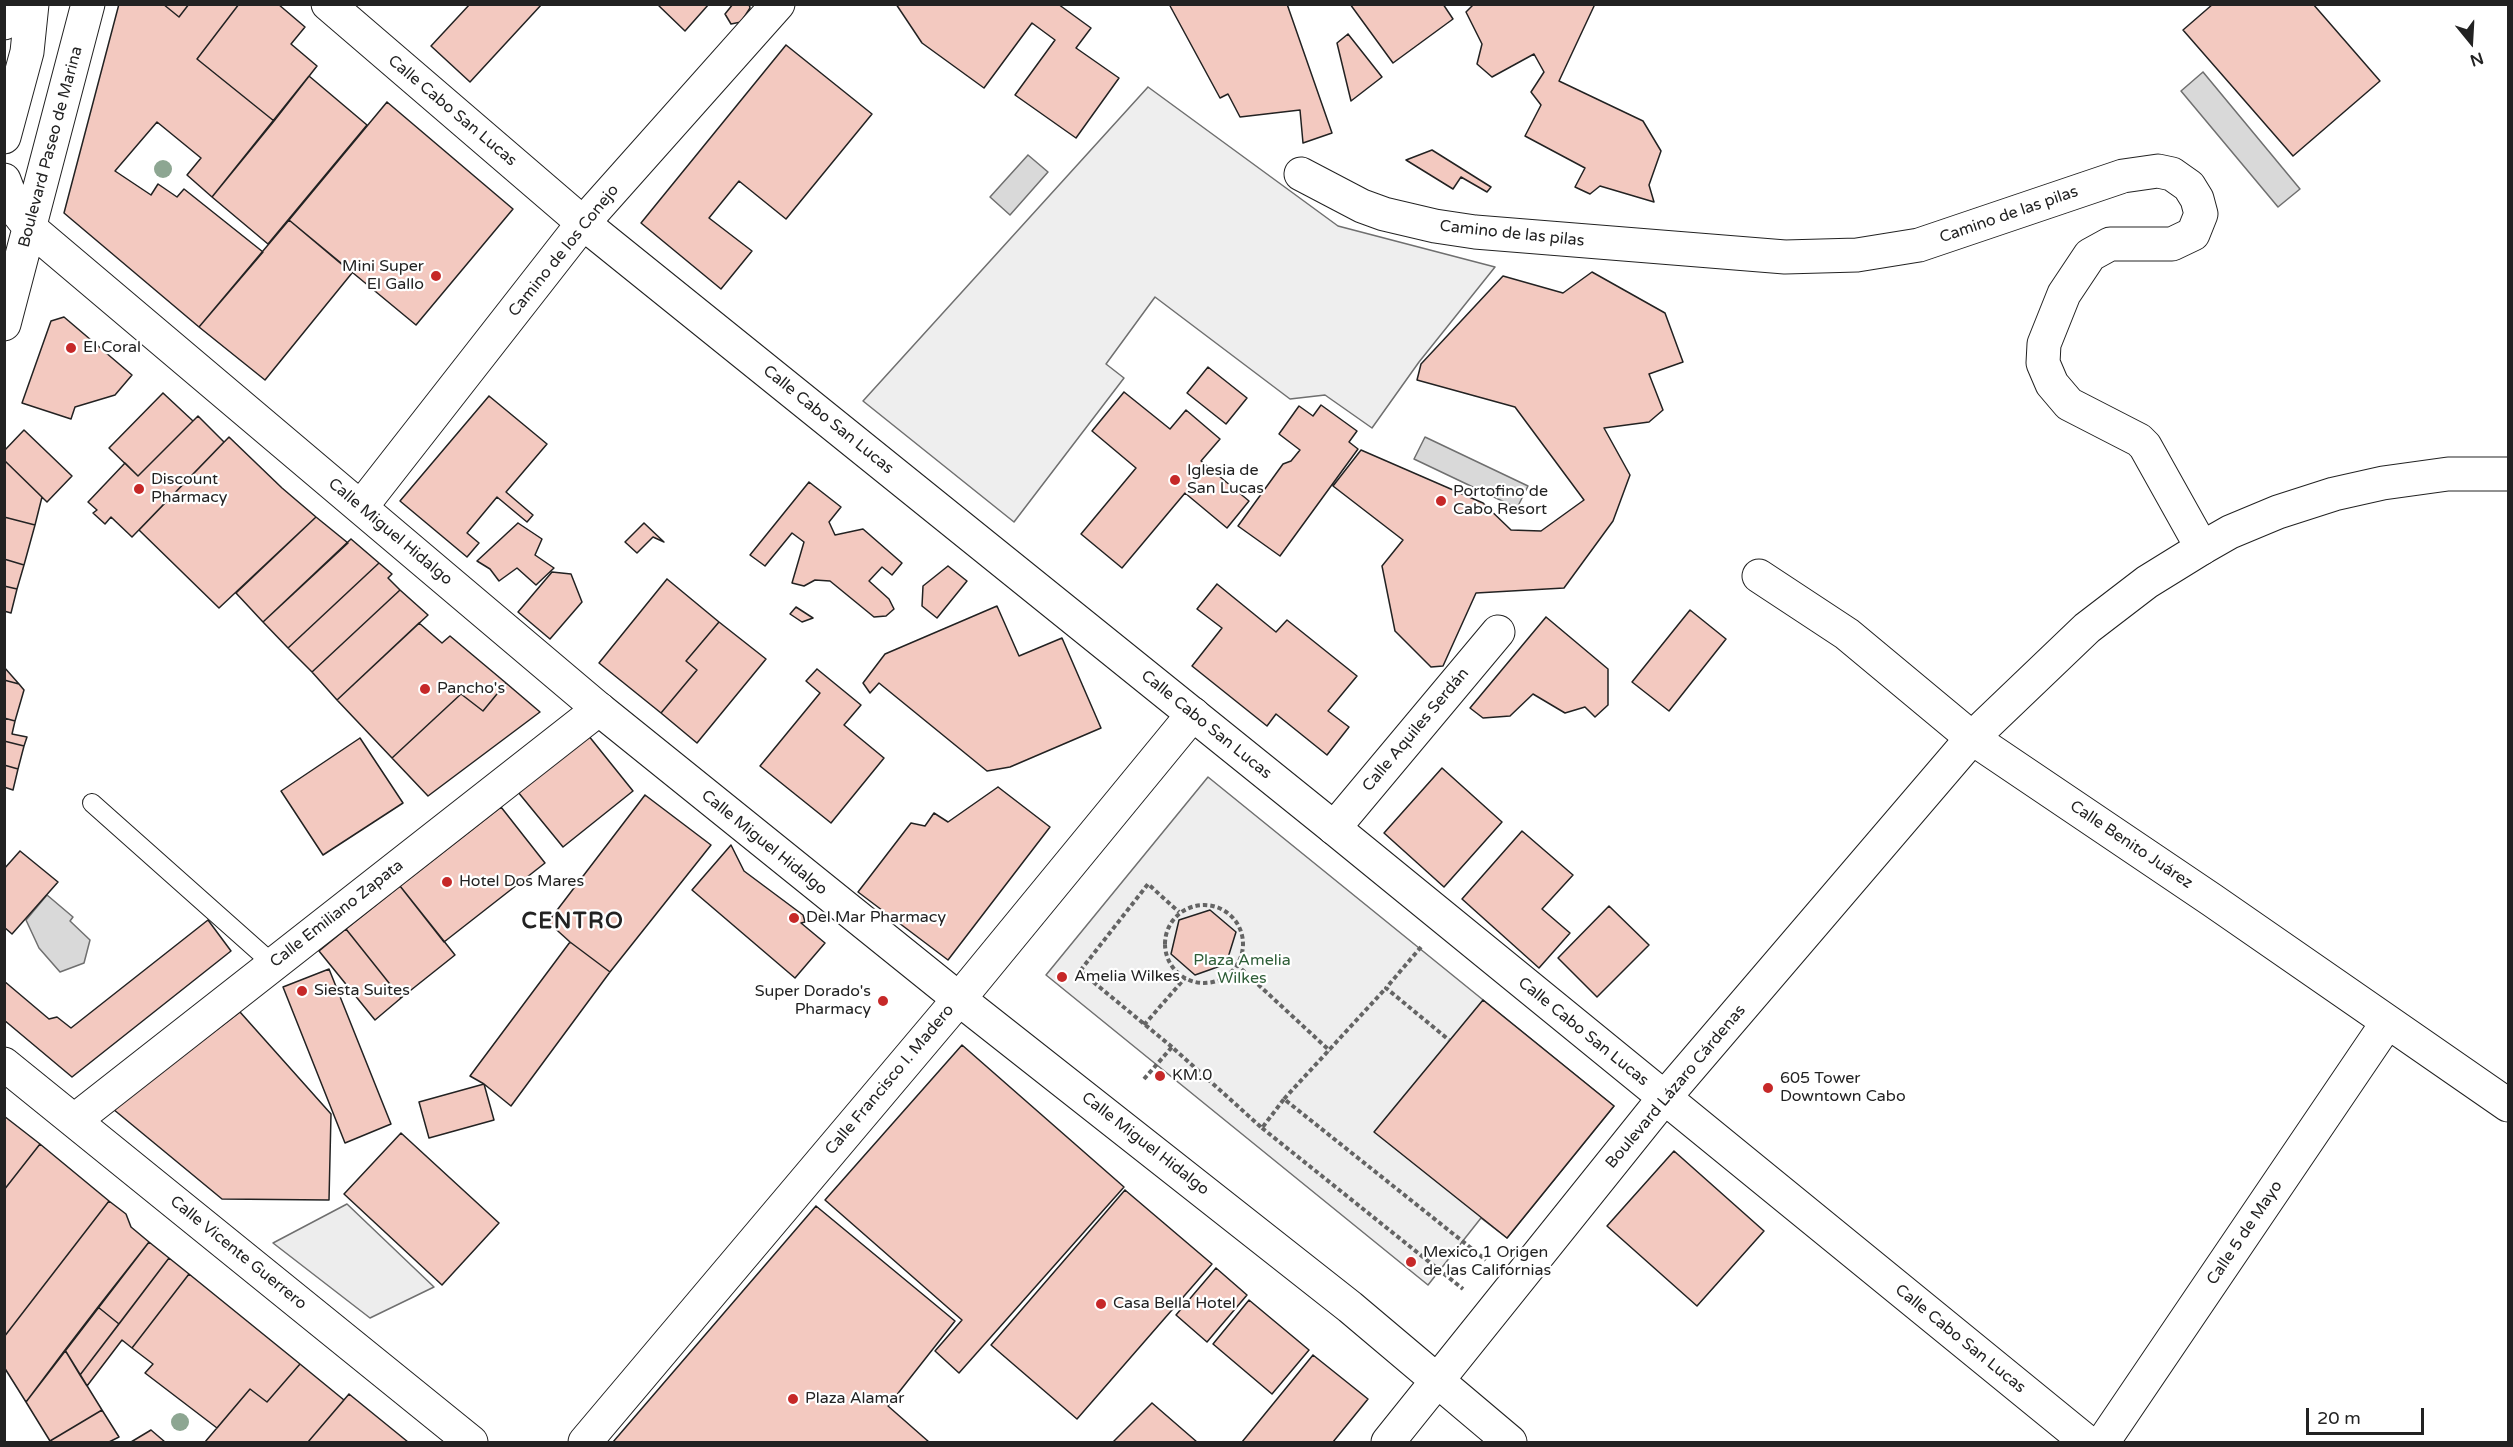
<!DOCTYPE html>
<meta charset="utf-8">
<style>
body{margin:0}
#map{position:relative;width:2513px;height:1447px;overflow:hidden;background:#fff;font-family:"Varela Round",sans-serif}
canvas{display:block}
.frame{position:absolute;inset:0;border:6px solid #222;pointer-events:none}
.north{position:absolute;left:2441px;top:12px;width:60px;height:60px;-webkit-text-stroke:4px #fff;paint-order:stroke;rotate:162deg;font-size:16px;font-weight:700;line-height:24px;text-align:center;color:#222}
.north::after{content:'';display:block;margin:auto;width:21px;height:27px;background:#222;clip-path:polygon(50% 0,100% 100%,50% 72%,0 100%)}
.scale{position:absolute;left:2306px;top:1408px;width:118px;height:27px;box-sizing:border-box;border:3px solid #222;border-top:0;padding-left:8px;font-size:18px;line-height:21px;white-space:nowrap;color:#222;-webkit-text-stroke:4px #fff;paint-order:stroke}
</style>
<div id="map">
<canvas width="2513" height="1447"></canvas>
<div class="frame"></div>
<div class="north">N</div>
<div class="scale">20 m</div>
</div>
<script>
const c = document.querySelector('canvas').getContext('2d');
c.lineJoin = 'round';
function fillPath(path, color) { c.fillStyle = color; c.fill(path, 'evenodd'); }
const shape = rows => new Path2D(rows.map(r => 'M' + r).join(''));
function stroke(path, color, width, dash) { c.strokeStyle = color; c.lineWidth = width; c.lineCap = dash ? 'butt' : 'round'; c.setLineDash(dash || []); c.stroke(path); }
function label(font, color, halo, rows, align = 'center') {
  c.font = font + ' "Varela Round",sans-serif'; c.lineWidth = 4.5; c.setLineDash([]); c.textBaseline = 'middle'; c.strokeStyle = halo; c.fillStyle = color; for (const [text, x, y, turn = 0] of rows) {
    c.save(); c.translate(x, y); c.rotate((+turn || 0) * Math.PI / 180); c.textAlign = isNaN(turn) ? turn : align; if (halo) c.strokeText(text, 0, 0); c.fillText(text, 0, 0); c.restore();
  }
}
const green = shape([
 [1148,87,1338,226,1495,267,1419,362,1372,428,1325,395,1290,399,1155,297,1106,364,1124,378,1014,522,863,401,1148,87],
 [1208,777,1614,1106,1507,1238,1481,1218,1428,1285,1046,975,1208,777]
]);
const parking = shape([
 [347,1204,434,1287,370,1318,273,1243,347,1204]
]);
const water = shape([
 [2203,72,2300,189,2278,207,2181,91,2203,72],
 [1028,155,1048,172,1010,215,990,197,1028,155],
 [1425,437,1528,486,1517,508,1414,459,1425,437],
 [47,895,73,917,70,921,90,940,84,963,60,972,39,948,26,920,47,895]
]);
const building = shape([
 [119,4,163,4,179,17,189,4,239,4,197,59,274,121,212,197,187,175,201,158,157,122,115,171,151,195,158,184,177,197,184,189,263,252,199,327,64,213,119,4],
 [163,4,189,4,179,17,163,4],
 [239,4,278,4,305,27,291,44,317,66,274,121,197,59,239,4],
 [470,4,542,4,470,82,431,46,470,4],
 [657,4,709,4,685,31,657,4],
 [733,4,749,4,750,8,741,22,731,24,725,14,733,4],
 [896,4,1058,4,1091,28,1076,48,1119,78,1076,138,1015,95,1055,40,1032,23,984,88,922,43,896,4],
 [1169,4,1287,4,1332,133,1303,143,1300,110,1240,117,1228,94,1220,98,1169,4],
 [1350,4,1443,4,1453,19,1393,63,1350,4],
 [1474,4,1595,4,1559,81,1643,121,1661,151,1649,185,1654,202,1600,186,1590,194,1575,187,1585,168,1525,136,1541,105,1531,92,1544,72,1534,54,1492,77,1477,64,1482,44,1466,12,1474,4],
 [2213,4,2313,4,2380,81,2293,156,2183,30,2213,4],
 [1348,34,1382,77,1351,101,1337,43,1348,34],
 [786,45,872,114,786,219,739,181,709,218,752,251,721,289,641,223,786,45],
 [309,76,367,125,268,244,212,197,309,76],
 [387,102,513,209,416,325,289,220,387,102],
 [1432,150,1491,187,1487,192,1461,177,1453,189,1406,160,1432,150],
 [289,220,352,273,265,380,199,327,289,220],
 [1592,272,1665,313,1683,362,1649,374,1663,410,1649,422,1604,428,1630,475,1613,521,1564,588,1476,593,1443,666,1431,667,1395,631,1382,566,1403,540,1333,486,1361,450,1483,503,1511,530,1541,531,1584,500,1515,407,1417,380,1421,364,1503,276,1563,293,1592,272],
 [64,317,132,375,115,395,75,407,71,419,22,403,51,321,64,317],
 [1208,367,1247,398,1226,424,1187,393,1208,367],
 [1124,392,1170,429,1186,410,1220,439,1201,461,1249,501,1227,528,1185,493,1122,568,1081,534,1136,468,1092,431,1124,392],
 [163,393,193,421,138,476,109,448,163,393],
 [489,396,547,444,506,492,533,515,527,522,497,497,467,533,479,543,467,557,400,501,489,396],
 [1321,405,1357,431,1349,442,1358,449,1280,556,1238,526,1283,464,1291,461,1300,450,1279,434,1299,406,1313,416,1321,405],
 [198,416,224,442,132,537,111,517,105,524,93,513,97,510,88,502,125,463,138,476,198,416],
 [24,430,72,476,47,502,4,460,4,451,24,430],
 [229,437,282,488,316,517,219,608,139,530,229,437],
 [4,460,42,497,35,525,4,517,4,460],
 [809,482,841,507,829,522,835,535,863,529,902,563,892,575,882,567,869,581,889,599,894,609,886,616,874,617,830,581,815,580,804,586,792,583,804,542,792,533,765,566,750,555,809,482],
 [4,517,35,525,24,565,4,559,4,517],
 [316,517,348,543,263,622,236,593,316,517],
 [518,523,542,539,535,555,554,568,536,585,517,568,499,581,490,569,477,561,518,523],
 [644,523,664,542,653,537,637,553,625,542,644,523],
 [351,539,379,563,288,648,263,622,351,539],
 [4,559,24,565,17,589,4,586,4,559],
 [379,563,392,574,388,578,400,590,312,672,288,648,379,563],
 [948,566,967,581,937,618,922,606,923,586,948,566],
 [552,572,571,574,582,602,550,639,518,612,552,572],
 [667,579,719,622,686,661,697,670,661,713,599,663,667,579],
 [1217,584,1276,632,1287,620,1357,676,1328,711,1349,727,1327,755,1276,714,1267,726,1192,666,1222,628,1197,609,1217,584],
 [4,586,17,589,11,613,4,611,4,586],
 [400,590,428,615,337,700,312,672,400,590],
 [997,606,1019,656,1062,638,1101,728,1010,767,987,771,879,683,870,693,863,683,885,654,997,606],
 [796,607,813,618,802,622,790,614,796,607],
 [1690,610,1726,639,1669,711,1632,682,1690,610],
 [1546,617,1608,669,1608,705,1595,717,1585,707,1565,713,1533,694,1510,716,1483,718,1470,708,1546,617],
 [719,622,766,659,697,743,661,713,697,670,686,661,719,622],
 [419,623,442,643,450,636,506,683,483,711,461,694,392,758,337,700,419,623],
 [4,667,19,684,4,680,4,667],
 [817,669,861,705,844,725,884,758,831,823,760,766,820,693,806,681,817,669],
 [4,680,19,684,24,690,15,721,4,718,4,680],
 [506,683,540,712,428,796,392,758,461,694,483,711,506,683],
 [4,718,15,721,12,734,27,737,24,746,4,741,4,718],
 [588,735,633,791,563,847,518,792,588,735],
 [360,738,403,803,323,855,281,791,360,738],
 [4,741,24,746,18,769,4,765,4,741],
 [4,765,18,769,13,790,4,787,4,765],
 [1442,768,1502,822,1444,887,1384,833,1442,768],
 [998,787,1050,827,948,960,858,892,911,823,925,826,934,813,948,822,998,787],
 [645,795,711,845,610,972,570,942,548,922,645,795],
 [501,807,545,863,444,942,400,886,501,807],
 [1522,831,1573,875,1542,909,1570,933,1539,968,1462,899,1522,831],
 [731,845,744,871,803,915,805,922,801,923,825,943,795,978,692,890,731,845],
 [20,851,58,882,12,934,4,927,4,869,20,851],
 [400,886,455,955,401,998,346,929,400,886],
 [1609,906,1649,945,1597,997,1558,958,1609,906],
 [1210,910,1236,932,1226,964,1195,975,1171,954,1179,920,1210,910],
 [208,920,231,951,72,1077,4,1020,4,981,49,1019,57,1017,71,1028,208,920],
 [346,929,401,998,375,1020,319,951,346,929],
 [570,942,610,972,511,1106,484,1084,470,1076,570,942],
 [329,969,391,1124,345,1143,283,987,329,969],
 [1483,1000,1614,1106,1507,1238,1374,1132,1483,1000],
 [240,1012,331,1114,329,1200,222,1199,113,1109,240,1012],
 [962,1045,1124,1187,959,1373,935,1351,962,1320,825,1200,962,1045],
 [484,1084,494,1120,429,1138,419,1102,484,1084],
 [4,1116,40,1144,4,1190,4,1116],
 [401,1133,499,1223,442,1285,344,1194,401,1133],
 [40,1144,109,1201,4,1337,4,1190,40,1144],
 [1674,1151,1764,1231,1697,1306,1607,1226,1674,1151],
 [1125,1190,1212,1264,1077,1419,991,1345,1125,1190],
 [109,1201,126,1214,131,1227,149,1242,26,1402,4,1367,4,1337,109,1201],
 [816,1206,955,1321,888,1406,929,1442,613,1442,816,1206],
 [149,1242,169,1258,119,1324,98,1307,149,1242],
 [169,1258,189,1274,132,1348,122,1340,87,1386,80,1375,169,1258],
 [1216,1268,1247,1295,1207,1342,1176,1315,1216,1268],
 [189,1274,300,1364,267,1402,250,1389,217,1428,145,1373,153,1364,132,1348,189,1274],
 [1249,1300,1309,1350,1272,1394,1213,1344,1249,1300],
 [98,1307,119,1324,80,1375,65,1350,98,1307],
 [65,1350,102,1410,50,1441,26,1402,65,1350],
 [1313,1355,1368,1399,1333,1442,1242,1442,1313,1355],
 [300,1364,344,1400,308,1442,205,1442,250,1389,267,1402,300,1364],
 [349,1394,408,1442,308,1442,349,1394],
 [1152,1403,1197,1442,1113,1442,1152,1403],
 [102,1410,119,1437,109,1442,51,1442,50,1441,102,1410],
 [151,1430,165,1442,131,1442,151,1430]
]);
const path = shape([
 '1165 944a39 39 0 1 1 78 0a39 39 0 1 1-78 0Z',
 [1421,947,1386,988,1449,1040],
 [1236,964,1330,1051],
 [1144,1025,1185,978],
 [1172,1047,1080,971,1148,884,1179,912],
 [1144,1079,1172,1047,1262,1128,1284,1099,1486,1260],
 [1284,1099,1386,988],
 [1262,1128,1463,1289]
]);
const lane = shape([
 [92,803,273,964]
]);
const street = shape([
 [1301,174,1362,206,1384,214,1435,226,1475,232,1785,257,1857,255,1919,245,2123,176,2158,171,2172,174,2189,186,2197,199,2201,214,2193,234,2172,244,2110,244,2090,255,2064,294,2044,344,2043,363,2052,384,2069,404,2139,440,2145,446,2202,548],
 [361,507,583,223,778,4],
 [1759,576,1847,634,1972,738,2212,900,2508,1105],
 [1334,828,1498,632],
 [4,1064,471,1442],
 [75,1120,599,709],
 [585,1442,959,999,1193,714],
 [2103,1442,2387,1023]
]);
const secondary = shape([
 [328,4,583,223,1334,828,2087,1442],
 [4,23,7,4],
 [4,137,27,52,32,4],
 [4,180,15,209,30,228,599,709,959,999,1350,1307,1510,1442],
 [4,324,88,4],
 [1388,1442,1664,1098,1972,738,2087,628,2147,582,2202,548,2230,532,2278,512,2334,494,2383,483,2448,474,2508,474]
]);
const trees = [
 [163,169],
 [180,1422]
];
const markers = [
 [436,276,6,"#c62828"],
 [71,348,6,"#c62828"],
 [1175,480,6,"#c62828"],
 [139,489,6,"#c62828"],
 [1441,501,6,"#c62828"],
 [425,689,6,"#c62828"],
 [447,882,6,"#c62828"],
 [794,918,6,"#c62828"],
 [1062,977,6,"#c62828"],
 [302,991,6,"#c62828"],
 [883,1001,6,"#c62828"],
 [1160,1076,6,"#c62828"],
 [1768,1088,6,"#c62828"],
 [1411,1262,6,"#c62828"],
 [1101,1304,6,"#c62828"],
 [793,1399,6,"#c62828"]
];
const streetNames = [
 ["Calle Cabo San Lucas",452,111,40],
 ["Boulevard Paseo de Marina",51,147,-75],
 ["Camino de las pilas",2009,215,-19],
 ["Camino de las pilas",1512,234,6],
 ["Camino de los Conejo",564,251,-51],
 ["Calle Cabo San Lucas",828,420,39],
 ["Calle Miguel Hidalgo",390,532,40],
 ["Calle Cabo San Lucas",1206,725,39],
 ["Calle Aquiles Serdán",1416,730,-50],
 ["Calle Miguel Hidalgo",764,843,39],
 ["Calle Benito Juárez",2131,845,34],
 ["Calle Emiliano Zapata",337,914,-38],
 ["Calle Cabo San Lucas",1583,1032,39],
 ["Calle Francisco I. Madero",890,1080,-50],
 ["Boulevard Lázaro Cárdenas",1676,1087,-50],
 ["Calle Miguel Hidalgo",1145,1144,38],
 ["Calle 5 de Mayo",2245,1233,-56],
 ["Calle Vicente Guerrero",238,1253,39],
 ["Calle Cabo San Lucas",1960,1339,39]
];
const poiNames = [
 ["Mini Super",424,267,"right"],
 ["El Gallo",424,285,"right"],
 ["El Coral",83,348],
 ["Iglesia de",1187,471],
 ["San Lucas",1187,489],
 ["Discount",151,480],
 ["Pharmacy",151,498],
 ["Portofino de",1453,492],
 ["Cabo Resort",1453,510],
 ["Pancho's",437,689],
 ["Hotel Dos Mares",459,882],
 ["Del Mar Pharmacy",806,918],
 ["Amelia Wilkes",1074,977],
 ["Siesta Suites",314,991],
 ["Super Dorado's",871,992,"right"],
 ["Pharmacy",871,1010,"right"],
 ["KM.0",1172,1076],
 ["605 Tower",1780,1079],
 ["Downtown Cabo",1780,1097],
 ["Mexico 1 Origen",1423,1253],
 ["de las Californias",1423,1271],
 ["Casa Bella Hotel",1113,1304],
 ["Plaza Alamar",805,1399]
];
const parkNames = [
 ["Plaza Amelia",1242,961],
 ["Wilkes",1242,979]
];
const districtNames = [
 ["CENTRO",573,922]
];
fillPath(green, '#eee');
stroke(green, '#6f6f6f', 1.5);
fillPath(parking, '#ededed');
stroke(parking, '#6f6f6f', 1.5);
fillPath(water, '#d9d9d9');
stroke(water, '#6f6f6f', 1.5);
fillPath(building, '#f3c9c0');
stroke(building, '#222', 1.5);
stroke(lane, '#222', 20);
stroke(street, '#222', 35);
stroke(secondary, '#222', 35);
stroke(path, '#646464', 4, [4.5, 3]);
stroke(lane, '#fff', 18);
stroke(street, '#fff', 33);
stroke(secondary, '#fff', 33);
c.fillStyle = '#8da692';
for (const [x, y] of trees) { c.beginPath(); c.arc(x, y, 9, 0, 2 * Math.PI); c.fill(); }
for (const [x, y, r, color] of markers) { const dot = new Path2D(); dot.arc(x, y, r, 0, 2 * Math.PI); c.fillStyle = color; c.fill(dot); stroke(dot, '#fff', 2); }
label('16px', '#222', '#fff', streetNames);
label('16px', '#222', '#fff', poiNames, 'left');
label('16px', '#2f5e38', '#fff', parkNames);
c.letterSpacing = '1.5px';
label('bold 22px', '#222', '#fff', districtNames);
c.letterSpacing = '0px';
</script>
